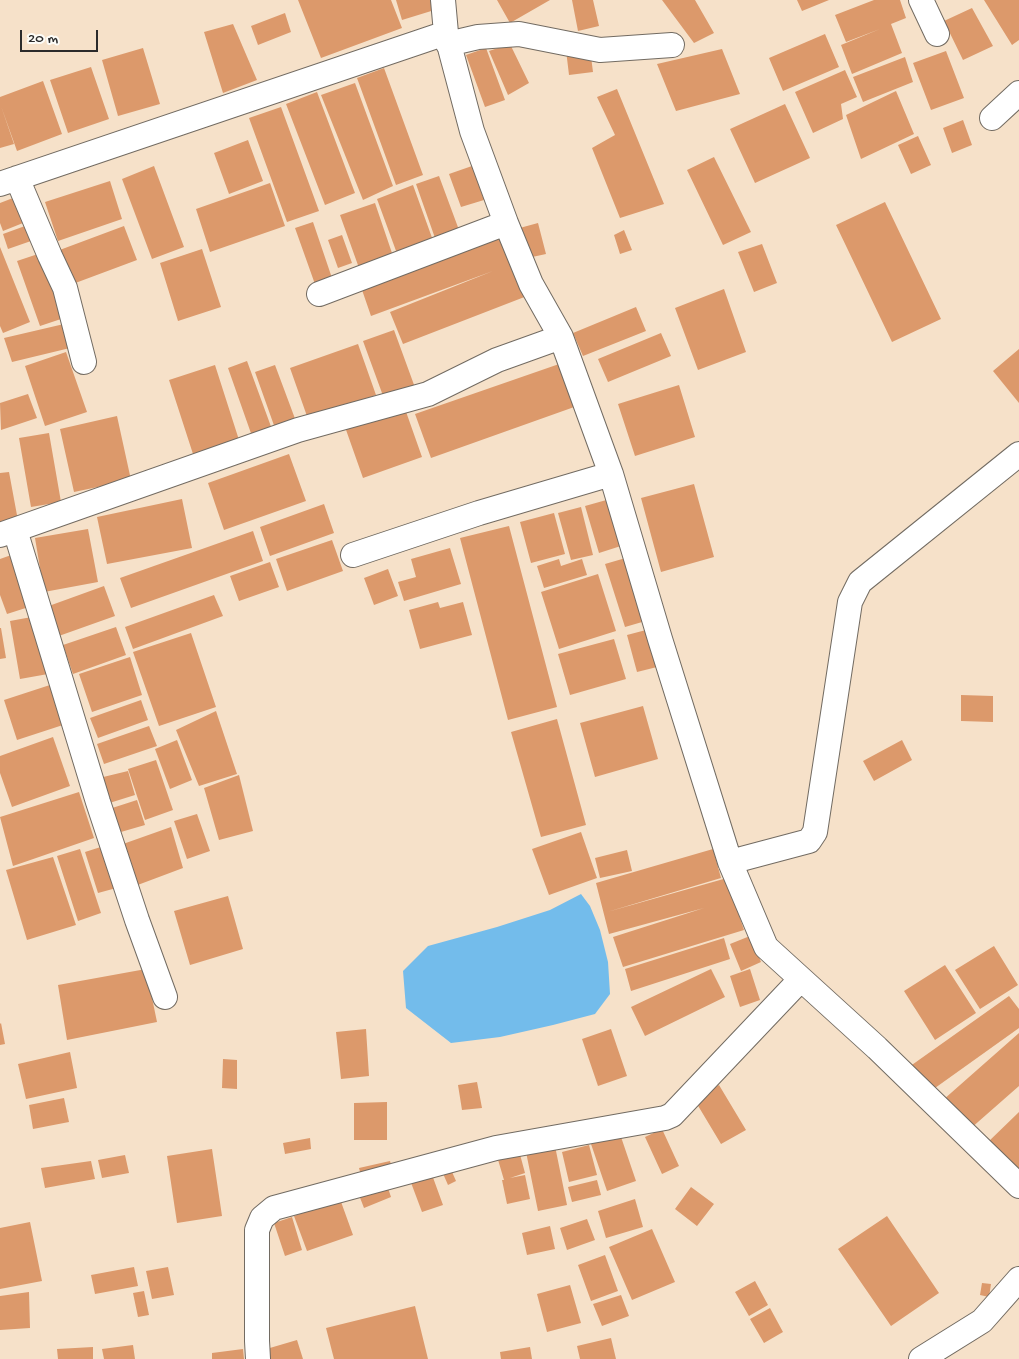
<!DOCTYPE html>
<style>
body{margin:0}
#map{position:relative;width:1019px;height:1359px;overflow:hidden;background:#f6e1c9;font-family:"Gochi Hand",sans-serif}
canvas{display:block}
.scale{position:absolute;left:20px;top:30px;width:78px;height:22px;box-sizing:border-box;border:2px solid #2b2b2b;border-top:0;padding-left:6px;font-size:15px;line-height:18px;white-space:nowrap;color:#2b2b2b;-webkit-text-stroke:4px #fdfcf7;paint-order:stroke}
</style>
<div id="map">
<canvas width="1019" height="1359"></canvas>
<div class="scale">20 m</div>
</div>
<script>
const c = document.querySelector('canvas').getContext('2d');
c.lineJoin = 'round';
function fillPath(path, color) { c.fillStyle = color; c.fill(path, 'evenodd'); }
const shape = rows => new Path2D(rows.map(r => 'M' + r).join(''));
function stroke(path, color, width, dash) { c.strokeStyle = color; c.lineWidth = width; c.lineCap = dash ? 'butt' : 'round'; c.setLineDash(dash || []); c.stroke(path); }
const water = shape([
 [581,894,590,906,600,930,608,962,610,994,595,1014,553,1025,500,1037,451,1043,406,1008,403,971,428,946,497,927,550,910]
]);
const building = shape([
 [298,0,391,0,402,28,321,58],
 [396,0,439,0,441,8,402,20],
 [497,0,550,0,510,23],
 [572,0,593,0,599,26,578,31],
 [662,0,695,0,714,33,694,43],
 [797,0,829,0,802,11],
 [874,0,900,0,906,18,891,24,902,53,852,74,841,45,880,29,846,42,835,15],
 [984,0,1019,0,1019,40,1012,45],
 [972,8,993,46,963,60,944,21],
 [285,13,291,32,258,45,251,26],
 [233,24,257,80,223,93,204,32],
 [825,34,839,67,783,91,769,58],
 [510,44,529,83,508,95,489,51],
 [143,48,160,104,118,116,102,60],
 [486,48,505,100,485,107,466,55],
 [590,49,593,72,569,75,566,50],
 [722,49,740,94,676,111,657,64],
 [946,51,964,98,931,110,913,63],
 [905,57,913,82,863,102,853,77],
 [91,67,109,119,68,133,50,80],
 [384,68,423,175,396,185,357,78],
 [845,70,857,97,841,104,843,119,813,133,795,92],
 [43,81,62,134,17,151,1,106,14,144,0,148,0,97],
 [355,83,393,186,363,200,321,95],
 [617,89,664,204,620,218,592,148,615,135,597,97],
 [896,91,914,134,861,159,846,115],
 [317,92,355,193,325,205,286,104],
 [785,104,810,158,755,183,730,129],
 [281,107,319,211,287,222,249,118],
 [963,120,972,145,952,153,943,128],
 [918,136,931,165,911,174,898,145],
 [248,140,263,181,229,194,214,153],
 [714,157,751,232,723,245,687,170],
 [154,166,184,247,152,259,122,179],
 [472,166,484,200,461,207,449,174],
 [439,176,459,230,435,238,416,184],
 [110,181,122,219,58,241,45,202],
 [270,183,285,226,210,252,196,209],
 [413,185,435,246,399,259,377,199],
 [13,198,23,223,3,231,0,223,0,203],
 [885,202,941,319,892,342,836,225],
 [375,203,393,256,359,268,340,215],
 [313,222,333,281,316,287,295,228],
 [538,223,546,254,523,259,516,229],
 [25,226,31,241,8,249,3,234],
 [124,226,137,260,70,285,57,251],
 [624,230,632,250,620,254,614,235],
 [342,235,352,263,338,268,328,240],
 [503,235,527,296,403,344,390,312,493,271,371,316,361,287],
 [762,244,777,283,754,292,738,252],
 [0,247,30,322,3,333,0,326],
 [202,249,221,307,178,321,160,263],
 [41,253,64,318,40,326,17,261],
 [724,289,746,352,698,370,675,308],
 [636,307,646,331,583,356,573,333],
 [64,324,70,348,12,362,4,338],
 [394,330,417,393,386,404,363,341],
 [661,333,671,356,608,382,598,359],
 [358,344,376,395,308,419,290,368],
 [1019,349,1019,403,993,371],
 [66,352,87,412,45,426,25,366],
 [247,361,273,432,253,439,228,368],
 [562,363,577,406,431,458,415,414],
 [215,365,239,440,193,454,169,380],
 [275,365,297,424,276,431,255,372],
 [679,385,695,437,635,456,618,404],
 [28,394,37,418,1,430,0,403],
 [404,406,422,457,363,478,345,427],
 [117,416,131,480,74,492,60,429],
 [49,433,61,502,31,507,19,438],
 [289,454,306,501,224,530,208,483],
 [9,472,19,526,0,529,0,473],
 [694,484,714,557,661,572,641,498],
 [182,499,192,548,107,564,97,517],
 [610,499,624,545,599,553,585,506],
 [324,504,334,533,270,556,260,527],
 [581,507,593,555,571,560,558,513],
 [554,513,565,554,531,563,520,522],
 [509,526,557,707,508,720,460,538],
 [88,529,98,582,44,592,35,538],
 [253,531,263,561,131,608,120,578],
 [332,540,343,571,287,591,276,559],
 [450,548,461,584,404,601,398,582,416,577,411,559],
 [17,553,35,605,7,614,0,595,0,559],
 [629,557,649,620,625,627,605,564],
 [559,559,561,566,582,559,587,575,544,588,537,566],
 [270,562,279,587,239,601,230,576],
 [388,569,398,596,374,605,364,578],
 [598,574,616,631,559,649,541,592],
 [104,586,115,616,56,637,46,607],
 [214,595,223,616,133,649,125,627],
 [438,602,440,608,463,602,472,635,420,649,409,610],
 [37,616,48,674,20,679,10,621],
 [116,627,126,655,73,674,63,645],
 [0,628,1,628,6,658,0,659],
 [646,630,657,667,637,672,627,635],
 [191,633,216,707,159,726,133,652],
 [614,639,626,679,570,695,558,654],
 [130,657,142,695,92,712,79,674],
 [53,684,66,724,17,740,4,700],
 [961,695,993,696,993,722,961,721],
 [141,700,148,720,98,738,90,718],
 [643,706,658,759,595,777,580,723],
 [216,711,237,774,199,786,176,730],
 [557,719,586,825,541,837,511,732],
 [149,726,157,746,104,764,97,744],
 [53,737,70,786,12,807,0,773,0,756],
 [177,740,192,780,170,789,155,749],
 [902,740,912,760,874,781,863,761],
 [156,760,173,810,145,820,128,769],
 [128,771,135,795,103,805,95,779],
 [239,775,253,831,219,840,204,788],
 [79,792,94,838,13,866,0,817],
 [137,800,145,825,114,834,106,810],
 [197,814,210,851,187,859,174,821],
 [171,827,183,868,135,886,123,844],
 [581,832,597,878,549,895,532,849],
 [107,845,120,887,98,893,85,852],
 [80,849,101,913,78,921,57,856],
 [713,849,721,878,607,912,727,878,733,900,734,900,744,930,623,967,613,937,704,908,609,934,596,883],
 [627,850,632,871,600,878,595,858],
 [53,857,76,925,27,940,6,870],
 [228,896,243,949,190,965,174,911],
 [750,936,761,962,741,971,730,944],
 [724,938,730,959,631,991,625,969],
 [994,946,1018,985,980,1009,955,970],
 [945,965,976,1013,935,1040,904,991],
 [146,969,157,1022,67,1040,58,985],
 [711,969,725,997,645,1036,631,1007],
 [750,969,760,1000,740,1007,730,976],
 [1009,996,1019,1009,1019,1028,928,1093,909,1067],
 [1,1023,5,1044,0,1045,0,1024],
 [366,1029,369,1076,341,1079,336,1032],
 [611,1029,627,1076,598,1086,582,1039],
 [1019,1033,1019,1086,970,1129,943,1100],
 [70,1052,77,1088,26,1099,18,1064],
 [223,1059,237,1060,237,1089,222,1088],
 [477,1082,482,1108,462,1110,458,1085],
 [719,1085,746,1130,721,1144,694,1099],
 [64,1098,69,1122,33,1129,29,1105],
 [387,1102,387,1140,354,1140,354,1103],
 [1019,1112,1019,1175,986,1144],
 [662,1129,679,1166,662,1174,645,1137],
 [620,1134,636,1181,607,1191,591,1144],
 [310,1138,311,1149,285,1154,283,1143],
 [589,1145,597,1175,569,1182,562,1152],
 [555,1146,567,1205,538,1211,526,1152],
 [518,1147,525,1173,510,1178,525,1175,530,1199,507,1204,502,1180,504,1180,496,1153],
 [212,1149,222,1216,177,1223,167,1156],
 [125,1155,129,1173,102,1178,98,1160],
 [91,1161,95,1179,45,1188,41,1168],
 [390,1161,393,1171,362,1179,359,1168],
 [449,1165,456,1181,448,1185,441,1169],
 [431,1172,443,1205,422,1212,410,1180],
 [597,1180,601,1195,572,1202,568,1187],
 [387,1185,391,1197,364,1208,359,1195],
 [691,1187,714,1204,697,1226,675,1209],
 [340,1199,353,1235,307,1251,294,1216],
 [635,1199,643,1227,606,1238,598,1211],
 [887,1216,939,1293,891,1326,838,1249],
 [292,1217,302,1250,285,1256,274,1223],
 [587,1219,595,1240,567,1250,560,1228],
 [30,1222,42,1281,0,1289,0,1228],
 [550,1226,555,1249,527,1255,522,1233],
 [652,1229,675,1282,632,1300,609,1247],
 [605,1255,618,1291,591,1301,578,1265],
 [134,1267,138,1286,95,1294,91,1275],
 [168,1267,174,1295,152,1299,146,1271],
 [755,1281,768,1305,749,1316,735,1292],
 [982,1283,991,1284,989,1297,980,1295],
 [570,1285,581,1323,547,1332,537,1294],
 [144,1291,149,1315,138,1317,133,1293],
 [29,1292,30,1328,0,1330,0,1296],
 [621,1295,629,1316,602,1326,593,1304],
 [415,1306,428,1359,334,1359,326,1328],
 [770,1308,783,1332,764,1343,750,1319],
 [611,1338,616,1359,580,1359,577,1346],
 [297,1340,303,1359,266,1359,263,1350],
 [133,1345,135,1359,104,1359,102,1349],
 [93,1347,93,1359,58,1359,57,1349],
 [530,1347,532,1359,501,1359,500,1352],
 [243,1349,244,1359,212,1359,212,1353]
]);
const street = shape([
 [921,0,937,34],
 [446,33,472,131,506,223,531,284,561,337,611,474,660,639,730,862,766,947,877,1048,1019,1186],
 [448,44,478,37,519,34,600,50,672,45],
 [992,118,1019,93],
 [17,178,50,256,65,288,84,362],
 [0,184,446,33,443,0],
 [319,294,506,223],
 [15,530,98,802,137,920,165,997],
 [0,535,298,430,428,394,497,360,561,337],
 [353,555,479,513,611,474],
 [730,862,809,841,815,832,850,602,860,582,1019,454],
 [258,1359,257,1341,257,1230,262,1218,274,1208,496,1148,665,1118,672,1115,801,979],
 [921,1359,982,1321,1019,1279]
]);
fillPath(water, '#73bceb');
fillPath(building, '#dc996b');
stroke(street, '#726b62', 26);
stroke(street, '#fff', 24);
</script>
